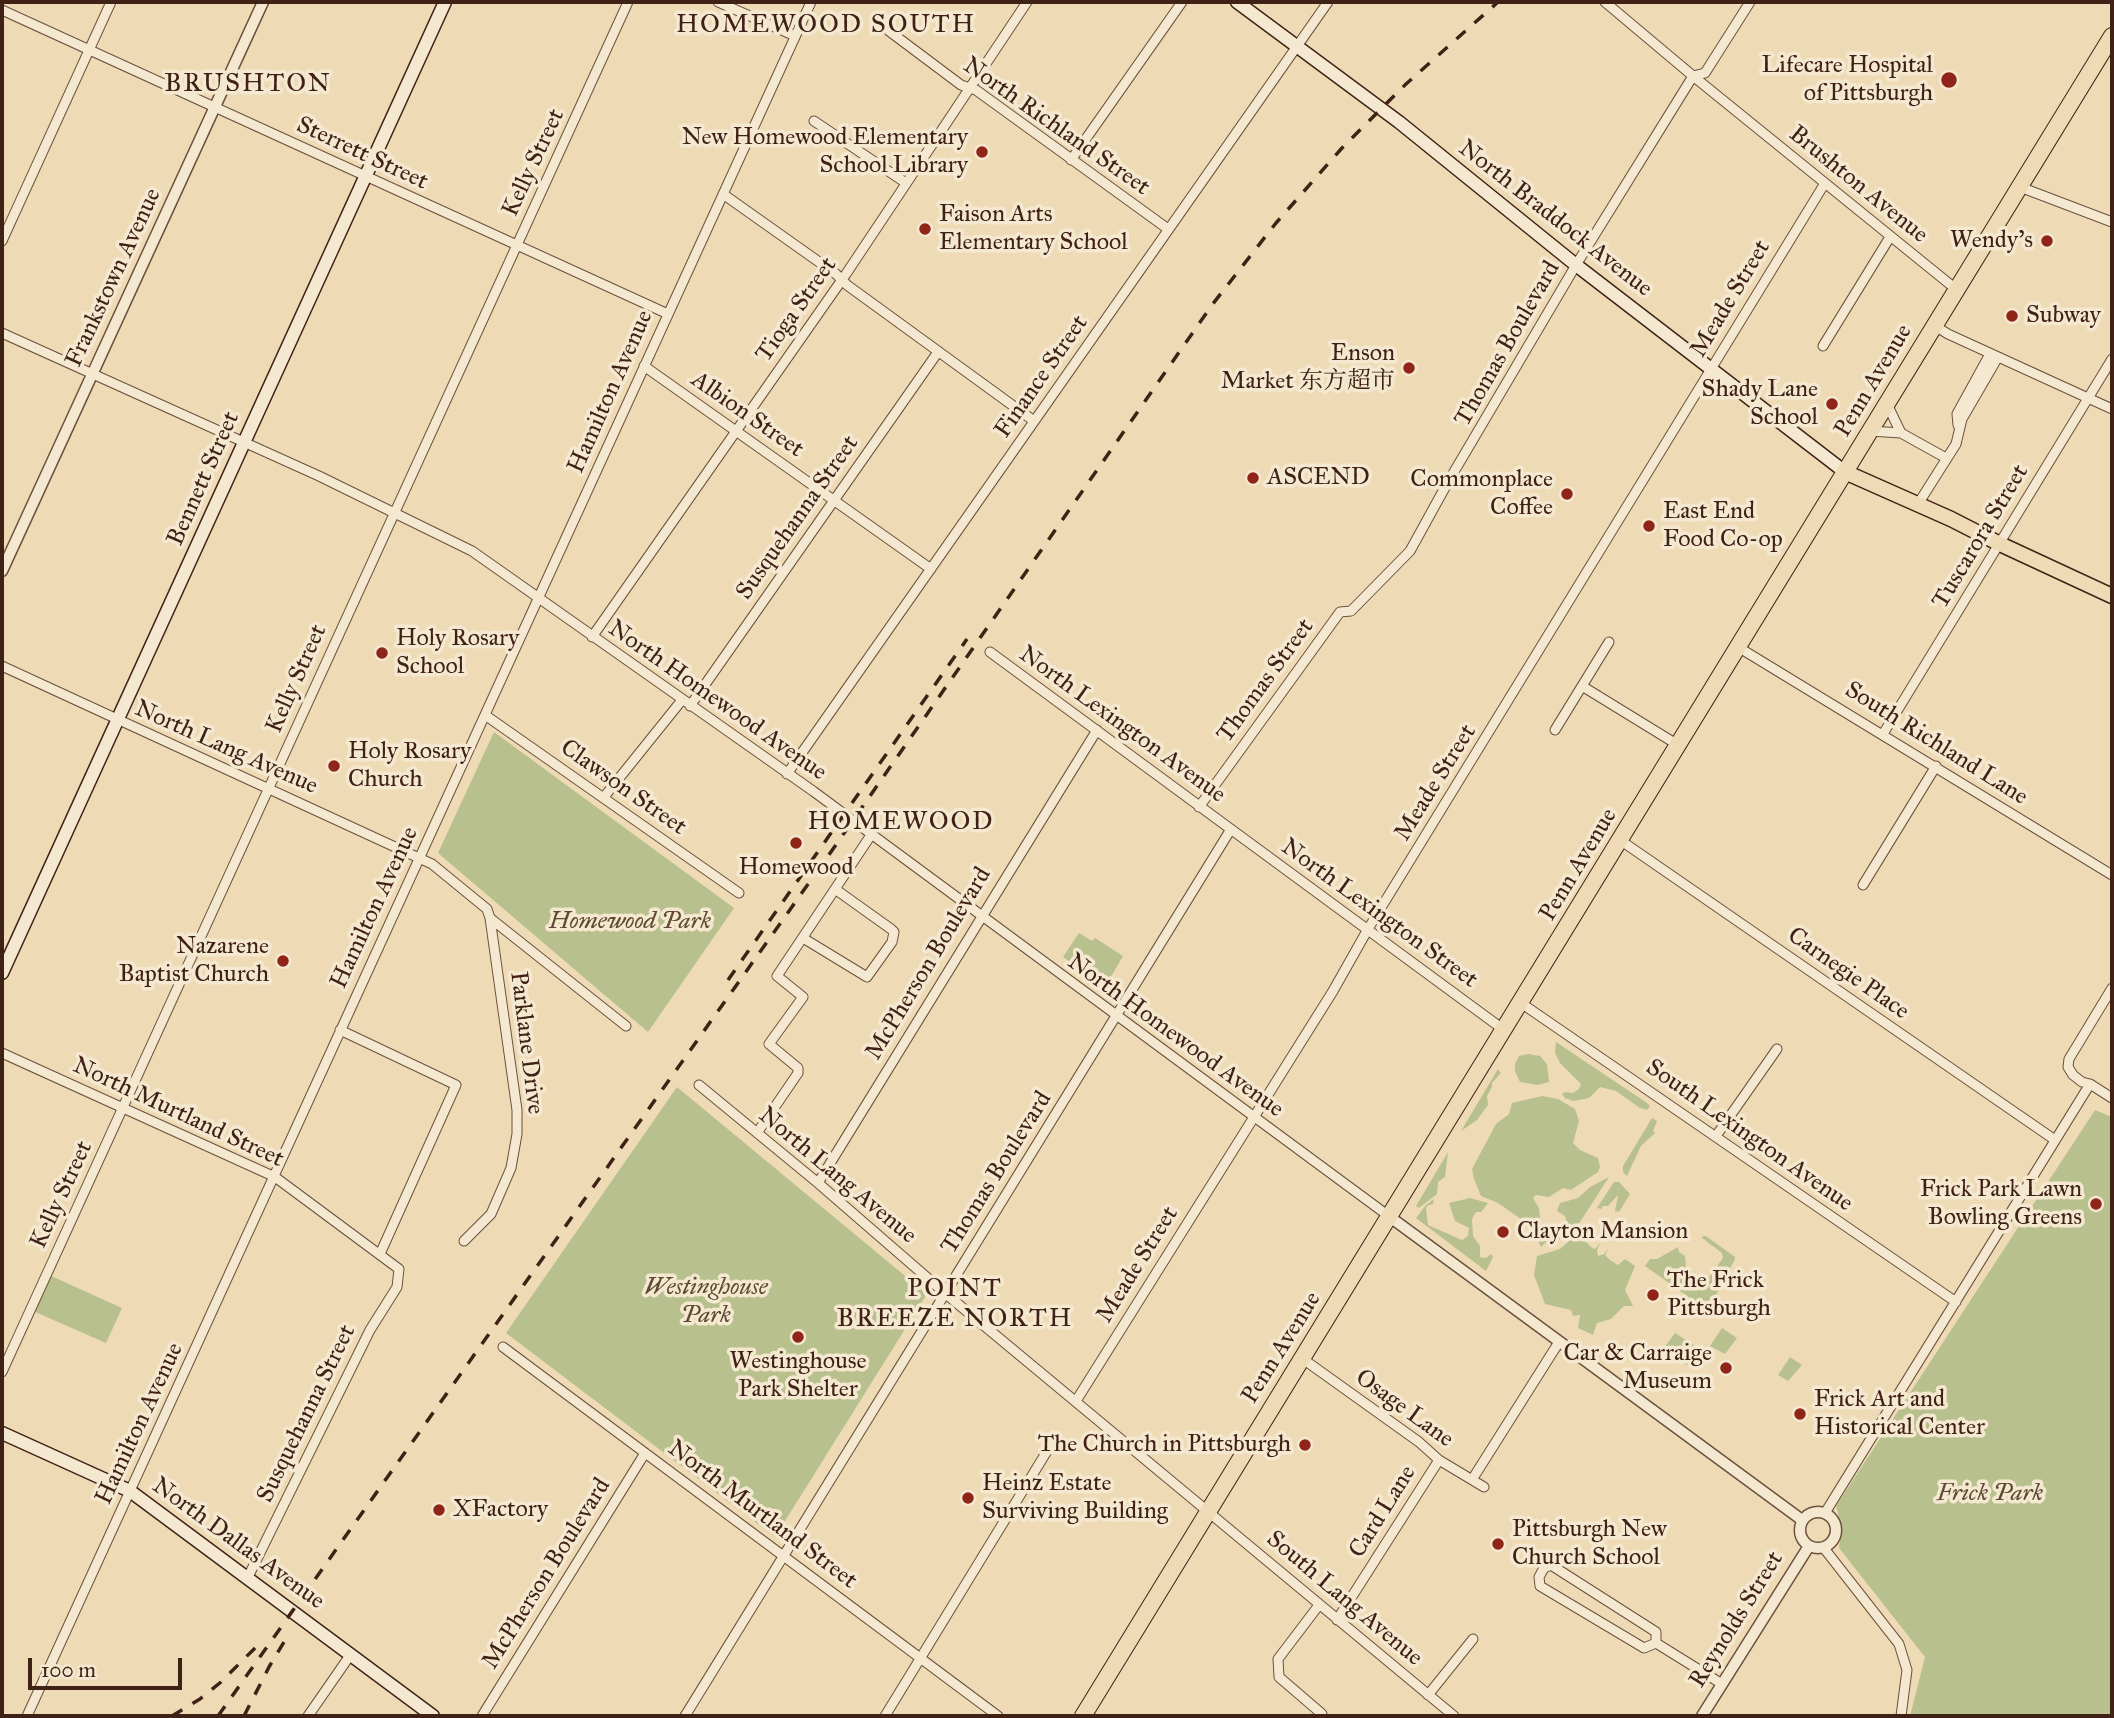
<!DOCTYPE html>
<meta charset="utf-8">
<style>
body{margin:0}
#map{position:relative;width:2114px;height:1718px;overflow:hidden;background:#eedbb6;font-family:"IM FELL Great Primer",serif}
canvas{display:block}
.frame{position:absolute;inset:0;border:4px solid #402115;pointer-events:none}
.scale{position:absolute;left:28px;top:1658px;width:154px;height:32px;box-sizing:border-box;border:4px solid #402115;border-top:0;padding-left:9px;font-size:21px;line-height:24px;white-space:nowrap;color:#402115;-webkit-text-stroke:5px #f4e8d0;paint-order:stroke}
</style>
<div id="map">
<canvas width="2114" height="1718"></canvas>
<div class="frame"></div>
<div class="scale">100 m</div>
</div>
<script>
const c = document.querySelector('canvas').getContext('2d');
c.lineJoin = 'round';
function fillPath(path, color) { c.fillStyle = color; c.fill(path, 'evenodd'); }
const shape = rows => new Path2D(rows.map(r => 'M' + r).join(''));
function stroke(path, color, width, dash) { c.strokeStyle = color; c.lineWidth = width; c.lineCap = dash ? 'butt' : 'round'; c.setLineDash(dash || []); c.stroke(path); }
function label(font, color, halo, rows, align = 'center') {
  c.font = font + ' "IM FELL Great Primer","Noto Serif SC",serif'; c.lineWidth = 7; c.setLineDash([]); c.textBaseline = 'middle'; c.strokeStyle = halo; c.fillStyle = color; for (const [text, x, y, turn = 0] of rows) {
    c.save(); c.translate(x, y); c.rotate((+turn || 0) * Math.PI / 180); c.textAlign = isNaN(turn) ? turn : align; if (halo) c.strokeText(text, 0, 0); c.fillText(text, 0, 0); c.restore();
  }
}
const green = shape([
 [494,732,734,908,648,1032,438,853],
 [1079,933,1092,941,1095,938,1123,956,1105,987,1063,957],
 [1556,1042,1647,1103,1650,1106,1647,1110,1640,1108,1616,1091,1600,1087,1589,1098,1573,1101,1565,1098,1562,1094,1565,1092,1573,1093,1579,1089,1581,1084,1560,1063,1555,1053],
 [1528,1054,1540,1056,1547,1064,1549,1082,1538,1085,1520,1082,1515,1071,1515,1064,1519,1056],
 [1498,1069,1501,1073,1492,1083,1492,1087,1487,1096,1488,1105,1477,1120,1461,1131],
 [677,1087,927,1294,775,1537,506,1333],
 [1542,1096,1558,1099,1575,1109,1579,1121,1573,1143,1580,1150,1598,1158,1600,1167,1598,1172,1571,1190,1563,1188,1549,1197,1536,1195,1533,1198,1539,1208,1541,1226,1553,1236,1541,1247,1531,1226,1498,1203,1481,1196,1474,1179,1472,1169,1496,1124,1509,1114,1512,1103],
 [2095,1110,2112,1117,2112,1716,1910,1716,1925,1657,1839,1548,1842,1527,1836,1506],
 [1652,1118,1657,1121,1653,1131,1655,1133,1641,1146,1627,1176,1623,1172,1623,1166],
 [1448,1152,1445,1177,1438,1182,1437,1194,1419,1208,1416,1206],
 [1609,1177,1580,1222,1559,1240,1558,1238,1561,1235,1561,1227,1566,1220,1565,1216,1557,1211,1560,1203,1578,1198,1590,1187],
 [1614,1182,1619,1182,1630,1194,1619,1212,1615,1211,1618,1195,1608,1206,1603,1206,1601,1209,1597,1208],
 [1470,1198,1488,1203,1481,1212,1476,1212,1472,1219,1473,1236,1480,1246,1480,1257,1486,1258,1491,1254,1493,1257,1486,1271,1416,1218,1426,1205,1434,1199,1433,1204,1427,1206,1426,1209,1428,1225,1462,1240,1468,1236,1469,1228,1455,1221,1449,1203],
 [1585,1232,1583,1239,1591,1247,1595,1249,1601,1242,1597,1250,1598,1256,1604,1254,1609,1248,1605,1255,1610,1260,1618,1265,1625,1259,1635,1266,1625,1290,1633,1306,1624,1306,1611,1319,1597,1323,1593,1335,1578,1328,1580,1315,1573,1316,1571,1310,1545,1304,1534,1275,1537,1256,1560,1249,1577,1234],
 [1703,1236,1706,1236,1735,1257,1735,1259,1714,1299,1707,1304,1700,1305,1645,1266,1650,1259,1657,1259,1678,1247,1679,1252,1685,1256,1686,1267,1703,1280,1707,1280,1723,1258,1722,1253,1702,1238],
 [49,1275,122,1308,106,1343,33,1311],
 [1722,1328,1737,1338,1725,1354,1710,1346],
 [1675,1333,1700,1349,1689,1364,1686,1365,1664,1348],
 [1790,1357,1802,1365,1788,1381,1778,1375]
]);
const minor = shape([
 [718,2,795,36],
 [1605,2,1693,76,1957,290],
 [2,10,668,314],
 [889,31,961,85,976,90,1168,229],
 [814,121,906,183],
 [1071,160,1182,2],
 [2020,187,2112,222],
 [723,194,836,274,847,285,1034,421],
 [2,241,111,2],
 [1935,326,1948,334,2112,409],
 [2,333,319,476,472,551,813,791,1390,1217],
 [1823,346,1890,237],
 [644,366,931,569],
 [1887,404,1901,433],
 [1958,425,1957,414,1990,354],
 [1870,431,1901,433,1946,458],
 [1918,504,1956,444,1962,419,1998,357],
 [592,637,846,274,1027,2],
 [1738,647,2112,875],
 [990,652,1504,1030],
 [2,666,432,864,487,909,490,918,626,1026],
 [1582,686,1678,745],
 [690,706,938,352],
 [485,715,739,893],
 [1555,730,1609,642],
 [1883,734,2112,359],
 [787,774,1328,2],
 [604,797,682,700],
 [1199,807,1340,612,1351,611,1410,551,1448,482,1576,265,1693,76,1705,73,1750,2],
 [1620,840,2055,1140],
 [1863,885,1936,766],
 [803,938,867,977,892,942,894,932,891,929,835,889],
 [2112,988,2069,1059,2068,1067,2073,1075,2082,1082,2090,1084,2112,1098],
 [1521,1003,1956,1302],
 [340,1030,456,1085,380,1254],
 [2,1053,275,1177,399,1269,397,1287,370,1330,248,1577],
 [699,1085,818,1183,946,1294,1454,1716],
 [757,1133,798,1073,798,1068,769,1044,803,997,777,976,871,835],
 [1716,1136,1777,1049],
 [818,1183,1097,730],
 [464,1241,491,1214,511,1168,517,1134,517,1110,490,918],
 [503,1347,998,1716],
 [1303,1359,1419,1442,1439,1460,1484,1487],
 [2,1372,628,2],
 [1076,1401,1333,991,1368,929,1825,183],
 [1475,1475,1559,1342],
 [1825,1513,2090,1084],
 [1823,1547,1899,1644,1907,1670,1901,1716],
 [1319,1605,1278,1659,1279,1677,1322,1714],
 [1337,1620,1439,1460],
 [1656,1643,1644,1648,1540,1586,1539,1577,1544,1568,1551,1565,1656,1632,1656,1643,1722,1684],
 [1428,1695,1473,1639],
 [27,1716,811,2],
 [308,1716,351,1654],
 [482,1716,645,1453],
 [685,1716,1231,829],
 [885,1716,1052,1443]
]);
const tertiary = shape([
 [2,571,263,2],
 [1390,1217,1802,1520],
 '1800 1530a18 18 0 1 1 36 0a18 18 0 1 1-36 0Z',
 [1702,1716,1809,1546]
]);
const secondary = shape([
 [1237,2,1399,122,1576,265,1845,472],
 [2,973,445,2],
 [2,1433,130,1491,433,1716]
]);
const primary = shape([
 [1845,472,1951,519,2000,544,2112,596]
]);
const trunk = shape([
 [1083,1716,2112,36]
]);
const rail = shape([
 [728,980,967,639],
 [172,1716,200,1699,221,1682,262,1641],
 [218,1716,833,849,1212,305,1276,223,1342,148,1406,84,1498,2],
 [244,1716,269,1667,287,1637]
]);
const markers = [
 [1949,80,9,"#8f2418"],
 [982,152,7,"#8f2418"],
 [925,229,7,"#8f2418"],
 [2047,241,7,"#8f2418"],
 [2012,316,7,"#8f2418"],
 [1409,368,7,"#8f2418"],
 [1832,404,7,"#8f2418"],
 [1253,478,7,"#8f2418"],
 [1567,494,7,"#8f2418"],
 [1649,526,7,"#8f2418"],
 [382,653,7,"#8f2418"],
 [334,766,7,"#8f2418"],
 [796,843,7,"#8f2418"],
 [283,961,7,"#8f2418"],
 [2096,1204,7,"#8f2418"],
 [1503,1232,7,"#8f2418"],
 [1653,1295,7,"#8f2418"],
 [798,1337,7,"#8f2418"],
 [1726,1368,7,"#8f2418"],
 [1800,1414,7,"#8f2418"],
 [1305,1445,7,"#8f2418"],
 [968,1498,7,"#8f2418"],
 [439,1510,7,"#8f2418"],
 [1498,1544,7,"#8f2418"]
];
const poiNames = [
 ["Lifecare Hospital",1933,66,"right"],
 ["of Pittsburgh",1933,94,"right"],
 ["New Homewood Elementary",968,138,"right"],
 ["School Library",968,166,"right"],
 ["Faison Arts",939,215],
 ["Elementary School",939,243],
 ["Wendy's",2033,241,"right"],
 ["Subway",2026,316],
 ["Enson",1395,354,"right"],
 ["Market 东方超市",1395,382,"right"],
 ["Shady Lane",1818,390,"right"],
 ["School",1818,418,"right"],
 ["ASCEND",1267,478],
 ["Commonplace",1553,480,"right"],
 ["Coffee",1553,508,"right"],
 ["East End",1663,512],
 ["Food Co-op",1663,540],
 ["Holy Rosary",396,639],
 ["School",396,667],
 ["Holy Rosary",348,752],
 ["Church",348,780],
 ["Homewood",796,868,"center"],
 ["Nazarene",269,947,"right"],
 ["Baptist Church",269,975,"right"],
 ["Frick Park Lawn",2082,1190,"right"],
 ["Bowling Greens",2082,1218,"right"],
 ["Clayton Mansion",1517,1232],
 ["The Frick",1667,1281],
 ["Pittsburgh",1667,1309],
 ["Car & Carraige",1712,1354,"right"],
 ["Museum",1712,1382,"right"],
 ["Westinghouse",798,1362,"center"],
 ["Park Shelter",798,1390,"center"],
 ["Frick Art and",1814,1400],
 ["Historical Center",1814,1428],
 ["The Church in Pittsburgh",1291,1445,"right"],
 ["Heinz Estate",982,1484],
 ["Surviving Building",982,1512],
 ["XFactory",453,1510],
 ["Pittsburgh New",1512,1530],
 ["Church School",1512,1558]
];
const streetNames = [
 ["North Richland Street",1056,127,35],
 ["Sterrett Street",362,154,25],
 ["Kelly Street",534,163,-65],
 ["Brushton Avenue",1858,185,39],
 ["North Braddock Avenue",1555,219,38],
 ["Frankstown Avenue",114,278,-65],
 ["Meade Street",1731,299,-59],
 ["Tioga Street",797,310,-55],
 ["Thomas Boulevard",1508,344,-60],
 ["Finance Street",1042,377,-55],
 ["Penn Avenue",1874,381,-59],
 ["Hamilton Avenue",611,392,-66],
 ["Albion Street",747,415,35],
 ["Bennett Street",204,479,-66],
 ["Susquehanna Street",798,518,-55],
 ["Tuscarora Street",1981,537,-59],
 ["Kelly Street",297,679,-66],
 ["Thomas Street",1266,681,-54],
 ["North Homewood Avenue",717,701,35],
 ["North Lexington Avenue",1122,725,36],
 ["South Richland Lane",1936,744,32],
 ["North Lang Avenue",226,748,24],
 ["Meade Street",1436,783,-58],
 ["Clawson Street",623,788,35],
 ["Penn Avenue",1579,865,-59],
 ["Hamilton Avenue",375,908,-65],
 ["North Lexington Street",1379,914,36],
 ["McPherson Boulevard",929,964,-59],
 ["Carnegie Place",1848,974,35],
 ["North Homewood Avenue",1175,1036,36],
 ["Parklane Drive",526,1043,83],
 ["North Murtland Street",178,1113,25],
 ["South Lexington Avenue",1749,1136,35],
 ["Thomas Boulevard",997,1173,-58],
 ["North Lang Avenue",837,1176,40],
 ["Kelly Street",62,1195,-65],
 ["Meade Street",1138,1265,-58],
 ["Penn Avenue",1282,1348,-58],
 ["Osage Lane",1404,1409,36],
 ["Susquehanna Street",307,1414,-64],
 ["Hamilton Avenue",140,1424,-65],
 ["Card Lane",1383,1512,-58],
 ["North Murtland Street",762,1515,37],
 ["North Dallas Avenue",238,1544,36],
 ["McPherson Boulevard",547,1574,-58],
 ["South Lang Avenue",1344,1599,40],
 ["Reynolds Street",1737,1620,-58]
];
const parkNames = [
 ["Homewood Park",630,922],
 ["Westinghouse",706,1288],
 ["Park",706,1316],
 ["Frick Park",1990,1494]
];
const neighbourhoodNames = [
 ["HOMEWOOD SOUTH",826,26],
 ["BRUSHTON",248,85],
 ["HOMEWOOD",901,823],
 ["POINT",955,1290],
 ["BREEZE NORTH",955,1320]
];
fillPath(green, '#b8c08e');
stroke(minor, '#6c503d', 11);
stroke(tertiary, '#6c503d', 13);
stroke(secondary, '#402115', 15);
stroke(primary, '#402115', 17);
stroke(trunk, '#402115', 18);
stroke(minor, '#f4e8d0', 9);
stroke(tertiary, '#f4e8d0', 10);
stroke(secondary, '#f4e8d0', 12);
stroke(primary, '#eedbb6', 14);
stroke(trunk, '#eedbb6', 16);
stroke(rail, '#402115', 3.5, [12, 12]);
for (const [x, y, r, color] of markers) { const dot = new Path2D(); dot.arc(x, y, r, 0, 2 * Math.PI); c.fillStyle = color; c.fill(dot); stroke(dot, '#f4e8d0', 2.5); }
label('24px', '#402115', '#f4e8d0', poiNames, 'left');
label('24px', '#402115', '#f4e8d0', streetNames);
label('italic 24px', '#5e4933', '#f4e8d0', parkNames);
c.letterSpacing = '2px';
label('26px', '#402115', '#f4e8d0', neighbourhoodNames);
c.letterSpacing = '0px';
</script>
